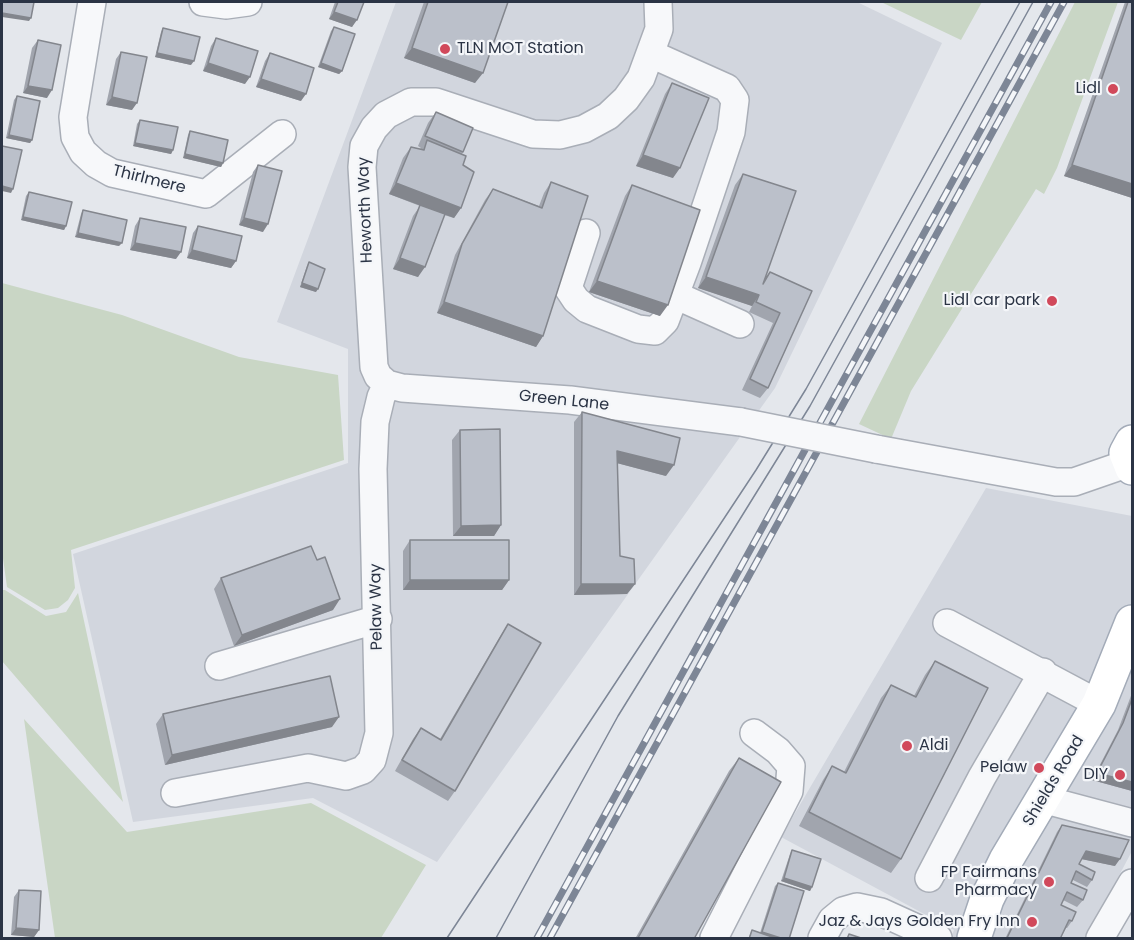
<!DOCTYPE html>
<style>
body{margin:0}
#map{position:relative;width:1134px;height:940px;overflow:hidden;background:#e4e7ec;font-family:Poppins,sans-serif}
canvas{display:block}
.frame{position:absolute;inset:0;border:3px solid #2b3445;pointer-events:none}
</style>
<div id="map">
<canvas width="1134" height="940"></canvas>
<div class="frame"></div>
</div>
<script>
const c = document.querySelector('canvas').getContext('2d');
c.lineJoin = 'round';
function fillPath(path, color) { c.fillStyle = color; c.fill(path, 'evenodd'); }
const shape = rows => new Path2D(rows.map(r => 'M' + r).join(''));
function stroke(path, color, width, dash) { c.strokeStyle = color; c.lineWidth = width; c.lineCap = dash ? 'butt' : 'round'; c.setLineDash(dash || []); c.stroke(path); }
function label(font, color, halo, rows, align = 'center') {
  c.font = font + ' Poppins,sans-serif'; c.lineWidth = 4.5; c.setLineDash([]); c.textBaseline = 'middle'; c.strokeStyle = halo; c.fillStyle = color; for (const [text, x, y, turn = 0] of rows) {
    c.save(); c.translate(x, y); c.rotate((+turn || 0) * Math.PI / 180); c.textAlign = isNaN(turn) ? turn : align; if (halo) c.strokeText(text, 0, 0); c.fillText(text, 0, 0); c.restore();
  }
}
const built = shape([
 [396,2,857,2,942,43,775,388,437,862,313,798,133,822,73,554,348,463,348,349,277,322],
 [986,488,1132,516,1132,851,1086,938,951,938,954,930,781,837]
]);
const green = shape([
 [881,2,982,2,961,40],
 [1075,2,1118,2,1057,168,1044,194,1036,189,911,391,891,439,859,424],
 [2,283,122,315,239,357,338,375,344,460,71,550,75,588,68,600,58,608,45,610,7,587,2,551],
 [2,590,5,590,46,616,66,612,78,593,123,802,2,661],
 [24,719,127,832,311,803,426,865,381,938,55,938]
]);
const minor = shape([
 [92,2,73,117,75,137,83,152,96,164,112,173,206,194,282,134],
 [203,2,226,5,248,2],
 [658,2,659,29,641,78,626,99,608,116,584,129,560,135,533,134,436,102,411,102,386,115,374,128,364,146,362,167,374,367,378,376,387,384,402,388,570,400,741,422],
 [586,233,568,288,576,300,587,309,638,329,655,331,665,321,687,263,731,132,735,100,727,88,651,54],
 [675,295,740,324],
 [876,449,1056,482,1074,482,1129,463],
 [947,623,1099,704],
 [219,666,378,619],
 [175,793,308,768,346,776,363,770,372,760,379,733,373,469,375,422,381,397,387,384],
 [1042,799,1132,823],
 [929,878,982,777,1043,672],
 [714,938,789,791,791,766,778,751,754,733],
 [822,938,832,920,843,911,857,907,881,912,938,938],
 [1100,938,1132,883]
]);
const major = shape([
 [1132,442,1126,453,1132,468],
 [974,938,987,899,1006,860,1099,704,1132,622]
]);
const tram = shape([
 [447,938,756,470,806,389,1020,2],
 [496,938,618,716,810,406,1033,2]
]);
const rail = shape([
 [537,938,1051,2],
 [550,938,1064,2]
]);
const minorBridge = shape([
 [741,422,876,449]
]);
const wall = shape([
 [335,2,364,2,352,27,329,19],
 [424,2,508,2,475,83,404,58],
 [1125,2,1132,2,1132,198,1064,176],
 [334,27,342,71,339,74,318,67,331,31],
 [163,28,191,65,155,57,161,32],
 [216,38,245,84,203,71,211,46],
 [38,40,47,98,23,93,32,48],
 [121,52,132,110,106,105,116,59],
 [270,53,301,101,256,87,265,61],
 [672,83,673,178,636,166,665,94],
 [17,96,32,140,30,143,6,138,14,100],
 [436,112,463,152,462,154,463,165,461,208,454,218,444,215,418,277,393,269,413,216,420,206,389,194,403,158,411,147,420,149,421,148,418,146,428,123],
 [140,120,173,150,171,154,133,146,137,124],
 [190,131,223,163,221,167,183,158,188,135],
 [258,165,263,232,239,225,253,172],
 [743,174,765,278,770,272,812,291,768,388,760,398,742,390,773,323,749,312,752,306,698,288,735,185],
 [551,182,543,336,536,347,437,313,455,255,485,200,493,189,539,206,544,193],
 [632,185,660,316,589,292,625,196],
 [29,192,66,226,64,230,21,220,26,196],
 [83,210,119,246,75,237,81,214],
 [140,218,176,259,130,250,135,226],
 [198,226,236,261,231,268,187,258,193,233],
 [309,262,316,292,300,287,307,266],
 [582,412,666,476,617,463,620,556,635,584,627,594,574,595,574,422],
 [460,430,501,525,494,536,453,536,452,440],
 [410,540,509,580,502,590,403,590,403,551],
 [317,560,333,610,234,646,214,589,221,578],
 [508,624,455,791,448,801,395,771,413,739,421,728,440,739,501,635],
 [935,661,901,859,891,873,799,826,823,780,832,766,844,772,881,698,891,685,914,696,925,675],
 [1132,693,1132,791,1092,780,1118,730],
 [163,714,332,727,165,765,156,724],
 [739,758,694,939,635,939,729,771],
 [1062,825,1115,866,1082,859,1079,864,1092,880,1087,887,1073,880,1071,883,1083,900,1077,907,1063,900,1061,905,1072,921,1067,928,1066,928,1060,939,1005,939,1057,832],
 [792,850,812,887,810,891,781,881,790,854],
 [778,883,789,939,748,939,752,930,760,933,775,886],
 [19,890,39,930,34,937,11,935,14,897]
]);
const shadedWall = shape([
 [334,12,357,20,352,27,329,19],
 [2,13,31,18,29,21,2,17],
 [412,48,483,73,475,83,404,58],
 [157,53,194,61,191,65,155,57],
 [208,63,250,77,245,84,203,71],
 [321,63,342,71,339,74,318,67],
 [261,79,306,94,301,101,256,87],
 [28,86,52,90,47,98,23,93],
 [112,97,137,103,132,110,106,105],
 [9,135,32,140,30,143,6,138],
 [135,143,173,150,171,154,133,146],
 [185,154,223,163,221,167,183,158],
 [643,155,680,168,673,178,636,166],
 [1072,165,1132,184,1132,198,1064,176],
 [396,183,461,208,454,218,389,194],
 [2,186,13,189,11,193,2,191],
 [23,217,66,226,64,230,21,220],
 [244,218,268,224,263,232,239,225],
 [78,233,122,243,119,246,75,237],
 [135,243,181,252,176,259,130,250],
 [192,250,236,261,231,268,187,258],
 [400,258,425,267,418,277,393,269],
 [706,277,759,295,752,306,698,288],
 [597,281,668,305,660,316,589,292],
 [302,283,318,289,316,292,300,287],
 [444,302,543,336,536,347,437,313],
 [617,451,674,465,666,476,609,461],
 [501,525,494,536,453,536,461,526],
 [410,580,509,580,502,590,403,590],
 [581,584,635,584,627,594,574,595],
 [340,599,333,610,234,646,242,635],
 [339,717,332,727,165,765,172,755],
 [1097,773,1132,782,1132,791,1092,780],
 [1086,851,1120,859,1115,866,1081,859],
 [784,878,812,887,810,891,781,881],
 [16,928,39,930,34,937,11,935],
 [762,932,784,939,770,939,759,935]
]);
const building = shape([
 [2,2,34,2,31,18,2,13,2,2],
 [338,2,364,2,357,20,334,12,338,2],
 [428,2,508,2,483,73,412,48,428,2],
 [1128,2,1132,2,1132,184,1072,165,1128,2],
 [334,27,355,34,342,71,321,63,334,27],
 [163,28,200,37,194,61,157,53,163,28],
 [216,38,258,51,250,77,208,63,216,38],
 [38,40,61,45,52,90,28,86,38,40],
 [121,52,147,57,137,103,112,97,121,52],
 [270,53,314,68,306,94,261,79,270,53],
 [672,83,709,98,680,168,643,155,672,83],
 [17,96,40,101,32,140,9,135,17,96],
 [436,112,473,128,463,152,425,136,436,112],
 [140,120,178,127,173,150,135,143,140,120],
 [190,131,228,140,223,163,185,154,190,131],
 [427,140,466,156,463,165,474,172,461,208,396,183,411,147,424,150,427,140],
 [2,146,22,150,13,189,2,186,2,146],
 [258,165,282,171,268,224,244,218,258,165],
 [743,174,796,191,763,284,770,272,812,291,768,388,750,379,780,313,756,302,759,295,706,277,743,174],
 [551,182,588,196,543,336,444,302,462,244,493,189,542,208,551,182],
 [632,185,700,210,668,305,597,281,632,185],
 [29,192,72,202,66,226,23,217,29,192],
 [420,205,445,214,425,267,400,258,420,205],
 [83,210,127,220,122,243,78,233,83,210],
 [140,218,186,227,181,252,135,243,140,218],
 [198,226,242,236,236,261,192,250,198,226],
 [309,262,325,269,318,289,302,283,309,262],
 [582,412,680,438,674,465,617,451,620,556,634,559,635,584,581,584,582,412],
 [500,429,501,525,461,526,460,430,500,429],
 [410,540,509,540,509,580,410,580,410,540],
 [311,546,317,560,325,557,340,599,242,635,221,578,311,546],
 [508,624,541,643,455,791,402,760,421,728,441,740,508,624],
 [935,661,988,688,901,859,809,812,832,766,846,773,891,685,916,697,935,661],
 [330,676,339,717,172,755,163,714,330,676],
 [1132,699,1132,782,1097,773,1123,723,1132,699],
 [739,758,781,782,694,939,638,938,739,758],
 [1062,825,1129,840,1120,859,1086,851,1079,864,1095,872,1092,880,1076,871,1071,883,1087,890,1083,900,1067,892,1061,905,1076,912,1072,921,1069,920,1060,939,1007,938,1062,825],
 [792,850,821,859,812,887,784,878,792,850],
 [778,883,804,891,789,939,784,939,762,932,778,883],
 [19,890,41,891,39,930,16,928,19,890],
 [752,930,775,938,775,939,749,939,752,930],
 [849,934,864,939,847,939,849,934]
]);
const markers = [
 [445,49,6,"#d1495b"],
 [1113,89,6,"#d1495b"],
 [1052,301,6,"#d1495b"],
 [907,746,6,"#d1495b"],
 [1039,768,6,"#d1495b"],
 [1120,775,6,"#d1495b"],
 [1049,882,6,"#d1495b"],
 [1032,922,6,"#d1495b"]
];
const poiNames = [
 ["TLN MOT Station",457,49,"left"],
 ["Lidl",1101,89],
 ["Lidl car park",1040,301],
 ["Aldi",919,746,"left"],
 ["Pelaw",1027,768],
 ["DIY",1108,775],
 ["FP Fairmans",1037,873],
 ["Pharmacy",1037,891],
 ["Jaz & Jays Golden Fry Inn",1020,922]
];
const streetNames = [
 ["Thirlmere",149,180,14],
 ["Heworth Way",366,210,-92],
 ["Green Lane",564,401,6],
 ["Pelaw Way",377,607,-91],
 ["Shields Road",1054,781,-59]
];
fillPath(built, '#d2d6de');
fillPath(green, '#c9d6c5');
stroke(minor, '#a9aeb7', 30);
stroke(major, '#a3abb8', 36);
stroke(minor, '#f7f8fa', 27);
stroke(major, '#fff', 33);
stroke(tram, '#7d8696', 1.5);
stroke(rail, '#7d8696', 7);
stroke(rail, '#f4f6f9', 4.5, [14]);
stroke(minorBridge, '#a9aeb7', 30, []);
stroke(minorBridge, '#f7f8fa', 27);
fillPath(wall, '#a1a5ae');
fillPath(shadedWall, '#83868d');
fillPath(building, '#bbc0ca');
stroke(building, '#83868d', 1.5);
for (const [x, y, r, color] of markers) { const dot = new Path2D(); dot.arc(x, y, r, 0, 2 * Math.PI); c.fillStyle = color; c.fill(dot); stroke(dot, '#f4f6f9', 2); }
label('16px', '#2b3445', '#f4f6f9', poiNames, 'right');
label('16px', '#2b3445', '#f4f6f9', streetNames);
</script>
